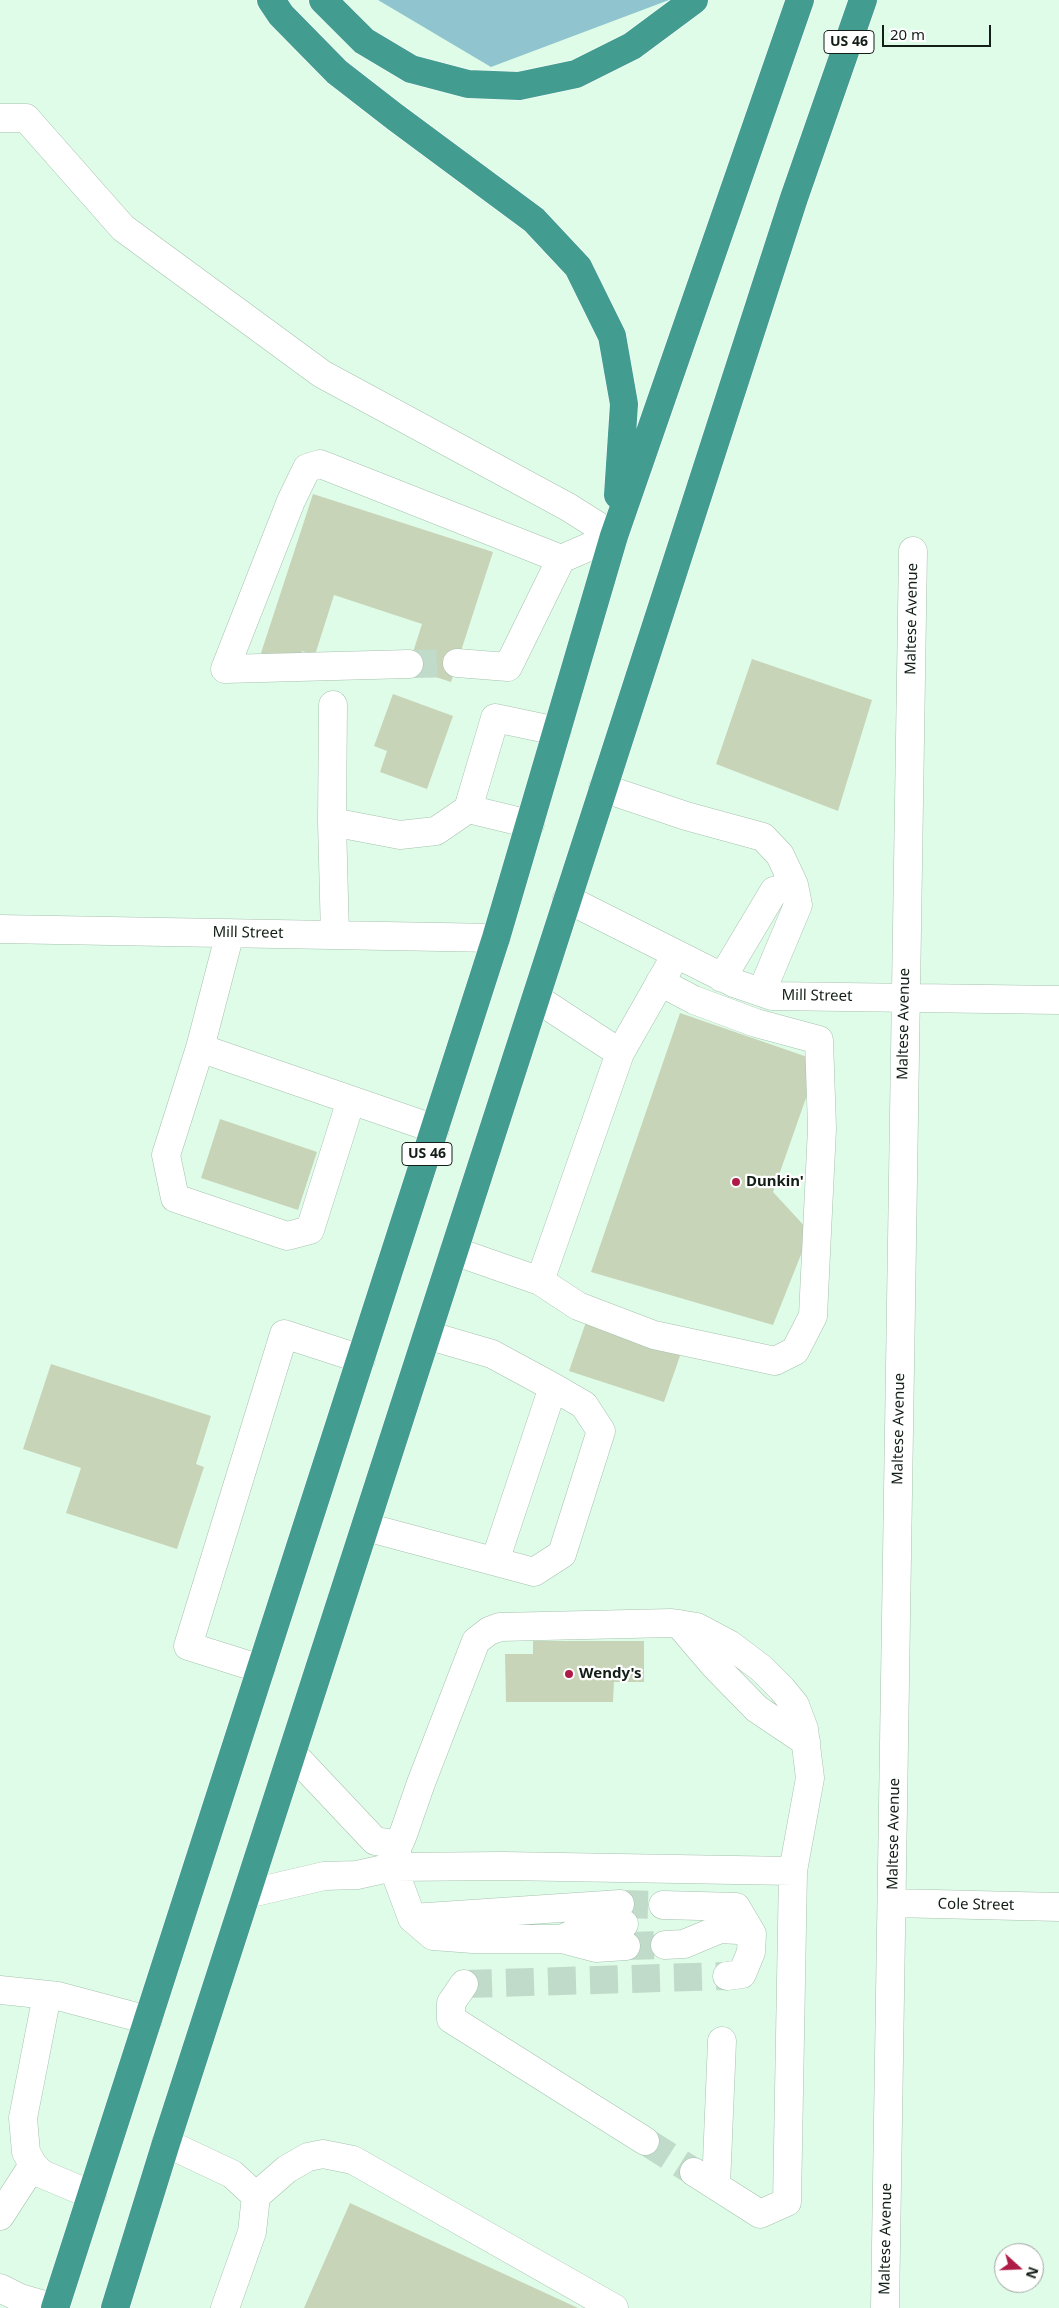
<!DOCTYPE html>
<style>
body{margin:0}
#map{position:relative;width:1059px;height:2308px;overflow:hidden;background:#dffce8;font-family:"Noto Sans",sans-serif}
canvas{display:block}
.north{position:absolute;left:994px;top:2243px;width:50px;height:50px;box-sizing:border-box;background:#fff;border:1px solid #a1a5a2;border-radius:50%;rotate:110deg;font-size:14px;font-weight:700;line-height:20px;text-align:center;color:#131e17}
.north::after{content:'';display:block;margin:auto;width:18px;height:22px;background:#ae1b47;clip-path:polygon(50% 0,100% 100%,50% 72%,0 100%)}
.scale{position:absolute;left:882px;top:25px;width:109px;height:22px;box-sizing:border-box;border:2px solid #131e17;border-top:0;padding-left:6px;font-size:15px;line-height:18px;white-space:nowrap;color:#131e17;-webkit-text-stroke:4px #fff;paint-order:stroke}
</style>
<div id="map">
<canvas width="1059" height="2308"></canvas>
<div class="north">N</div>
<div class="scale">20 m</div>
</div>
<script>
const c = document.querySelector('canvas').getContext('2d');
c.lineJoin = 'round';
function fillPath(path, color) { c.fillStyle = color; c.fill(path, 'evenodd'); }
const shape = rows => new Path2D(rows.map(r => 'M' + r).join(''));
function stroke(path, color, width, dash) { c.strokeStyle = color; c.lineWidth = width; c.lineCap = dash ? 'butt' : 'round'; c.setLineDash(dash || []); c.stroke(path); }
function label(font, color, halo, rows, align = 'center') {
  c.font = font + ' "Noto Sans",sans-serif'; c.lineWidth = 4.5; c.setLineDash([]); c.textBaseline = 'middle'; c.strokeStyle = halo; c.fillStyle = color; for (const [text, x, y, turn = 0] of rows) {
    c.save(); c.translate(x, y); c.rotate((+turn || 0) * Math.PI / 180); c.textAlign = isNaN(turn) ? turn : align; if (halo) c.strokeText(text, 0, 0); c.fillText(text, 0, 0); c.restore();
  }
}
const water = shape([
 [378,0,669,0,491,67]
]);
const building = shape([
 [313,494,493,552,451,682,408,668,422,624,334,595,315,655,302,651,297,665,261,653],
 [752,659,872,700,838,811,716,764],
 [393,694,453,716,427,789,380,772,387,751,374,746],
 [680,1013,819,1061,773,1192,810,1232,773,1325,591,1272],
 [220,1119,317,1152,298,1210,201,1178],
 [586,1322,681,1353,664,1402,569,1371],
 [51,1364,211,1416,196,1464,204,1467,177,1549,66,1513,81,1468,23,1449],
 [533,1641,644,1641,644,1682,614,1682,613,1702,506,1702,505,1654,533,1654],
 [350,2203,578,2308,304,2308]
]);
const minorTunnel = shape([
 [409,664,457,663],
 [620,1904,663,1905],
 [626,1946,665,1945],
 [464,1984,727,1976],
 [645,2141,694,2172]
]);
const minor = shape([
 [0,118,26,118,123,228,322,374,568,507,614,536],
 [457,663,508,667,561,559,614,536],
 [409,664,225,669,291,501,307,468,320,464,328,467,561,559],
 [603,788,686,816,763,837,780,855,794,885,798,905,762,991],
 [332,822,333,705],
 [530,824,468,809,495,718,557,731],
 [567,899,734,983,772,996,1059,1000],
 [0,929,496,938],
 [230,933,200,1048,166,1155,175,1198,287,1236,310,1230,351,1100],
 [335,935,332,822,400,835,436,831,468,809],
 [722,978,774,891,794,885],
 [536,998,620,1053],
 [200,1048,435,1129],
 [454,1251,540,1281,578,1306,654,1335,775,1361,795,1351,813,1316,822,1128,819,1040,756,1023,694,1000,660,982],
 [540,1281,620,1053,669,967],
 [366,1527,534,1572,562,1554,601,1431,584,1405,553,1387,492,1354,427,1335],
 [495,1561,553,1387],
 [679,1624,714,1665,757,1709,806,1742],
 [261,1669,188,1646,284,1334,361,1359],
 [397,1851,393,1867,412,1918,433,1936,473,1939,562,1939,596,1948,626,1946],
 [247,1894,324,1876,357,1875,393,1867,503,1866,793,1871,810,1778,804,1729,795,1705,782,1689,761,1668,729,1644,697,1627,672,1623,500,1627,489,1631,476,1641,421,1783,404,1832,400,1842,394,1844,375,1841,293,1754],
 [893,1903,1059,1907],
 [663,1905,736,1907,752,1934],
 [412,1918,620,1904],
 [562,1939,594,1924,624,1924],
 [665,1945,684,1944,720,1929,738,1930,752,1934,751,1952,742,1974,727,1976],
 [464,1984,451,2003,451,2019,645,2141],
 [0,1990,58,1996,148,2020],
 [47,1995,23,2118,26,2152,33,2165,42,2174,92,2195],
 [166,2143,232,2174,256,2196],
 [694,2172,760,2214,787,2202,793,1871],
 [716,2186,722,2041],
 [0,2216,33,2165],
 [0,2288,20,2298,54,2308],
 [225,2308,252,2232,256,2196,287,2169,308,2157,323,2154,353,2160,614,2308],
 [885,2308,913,551]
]);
const highway = shape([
 [271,0,281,15,337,72,395,117,534,220,578,267,612,336,624,404,618,495],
 [323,0,364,41,411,69,468,84,519,86,576,74,632,46,694,0],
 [55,2308,496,938,614,536,800,0],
 [115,2308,166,2143,794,198,863,0]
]);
const markers = [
 [736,1182,5,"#ae1b47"],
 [569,1674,5,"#ae1b47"]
];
const shields = [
 [849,42,50],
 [427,1154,50]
];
const shieldNames = [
 ["US 46",849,42],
 ["US 46",427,1154]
];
const streetNames = [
 ["Maltese Avenue",912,619,-89],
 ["Mill Street",248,933,1],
 ["Mill Street",817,996,1],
 ["Maltese Avenue",904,1024,-89],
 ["Maltese Avenue",899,1429,-89],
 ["Maltese Avenue",894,1834,-89],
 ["Cole Street",976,1905,1],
 ["Maltese Avenue",886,2239,-89]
];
const poiNames = [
 ["Dunkin'",746,1182],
 ["Wendy's",579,1674]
];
fillPath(water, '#90c5cf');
fillPath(building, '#c8d4b8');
stroke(minorTunnel, '#c0dbc9', 28, [28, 14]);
stroke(minor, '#a6c2ae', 29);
stroke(highway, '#fff', 29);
stroke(minor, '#fff', 28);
stroke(highway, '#439c90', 28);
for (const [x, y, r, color] of markers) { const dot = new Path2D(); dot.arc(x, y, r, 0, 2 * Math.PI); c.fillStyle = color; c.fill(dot); stroke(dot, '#fff', 2); }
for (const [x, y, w] of shields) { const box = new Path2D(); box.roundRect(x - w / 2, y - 11.5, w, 23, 4); c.fillStyle = '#fff'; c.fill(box); stroke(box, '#131e17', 1); }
label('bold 14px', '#131e17', null, shieldNames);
label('15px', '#131e17', '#fff', streetNames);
label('bold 15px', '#131e17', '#fff', poiNames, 'left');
</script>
